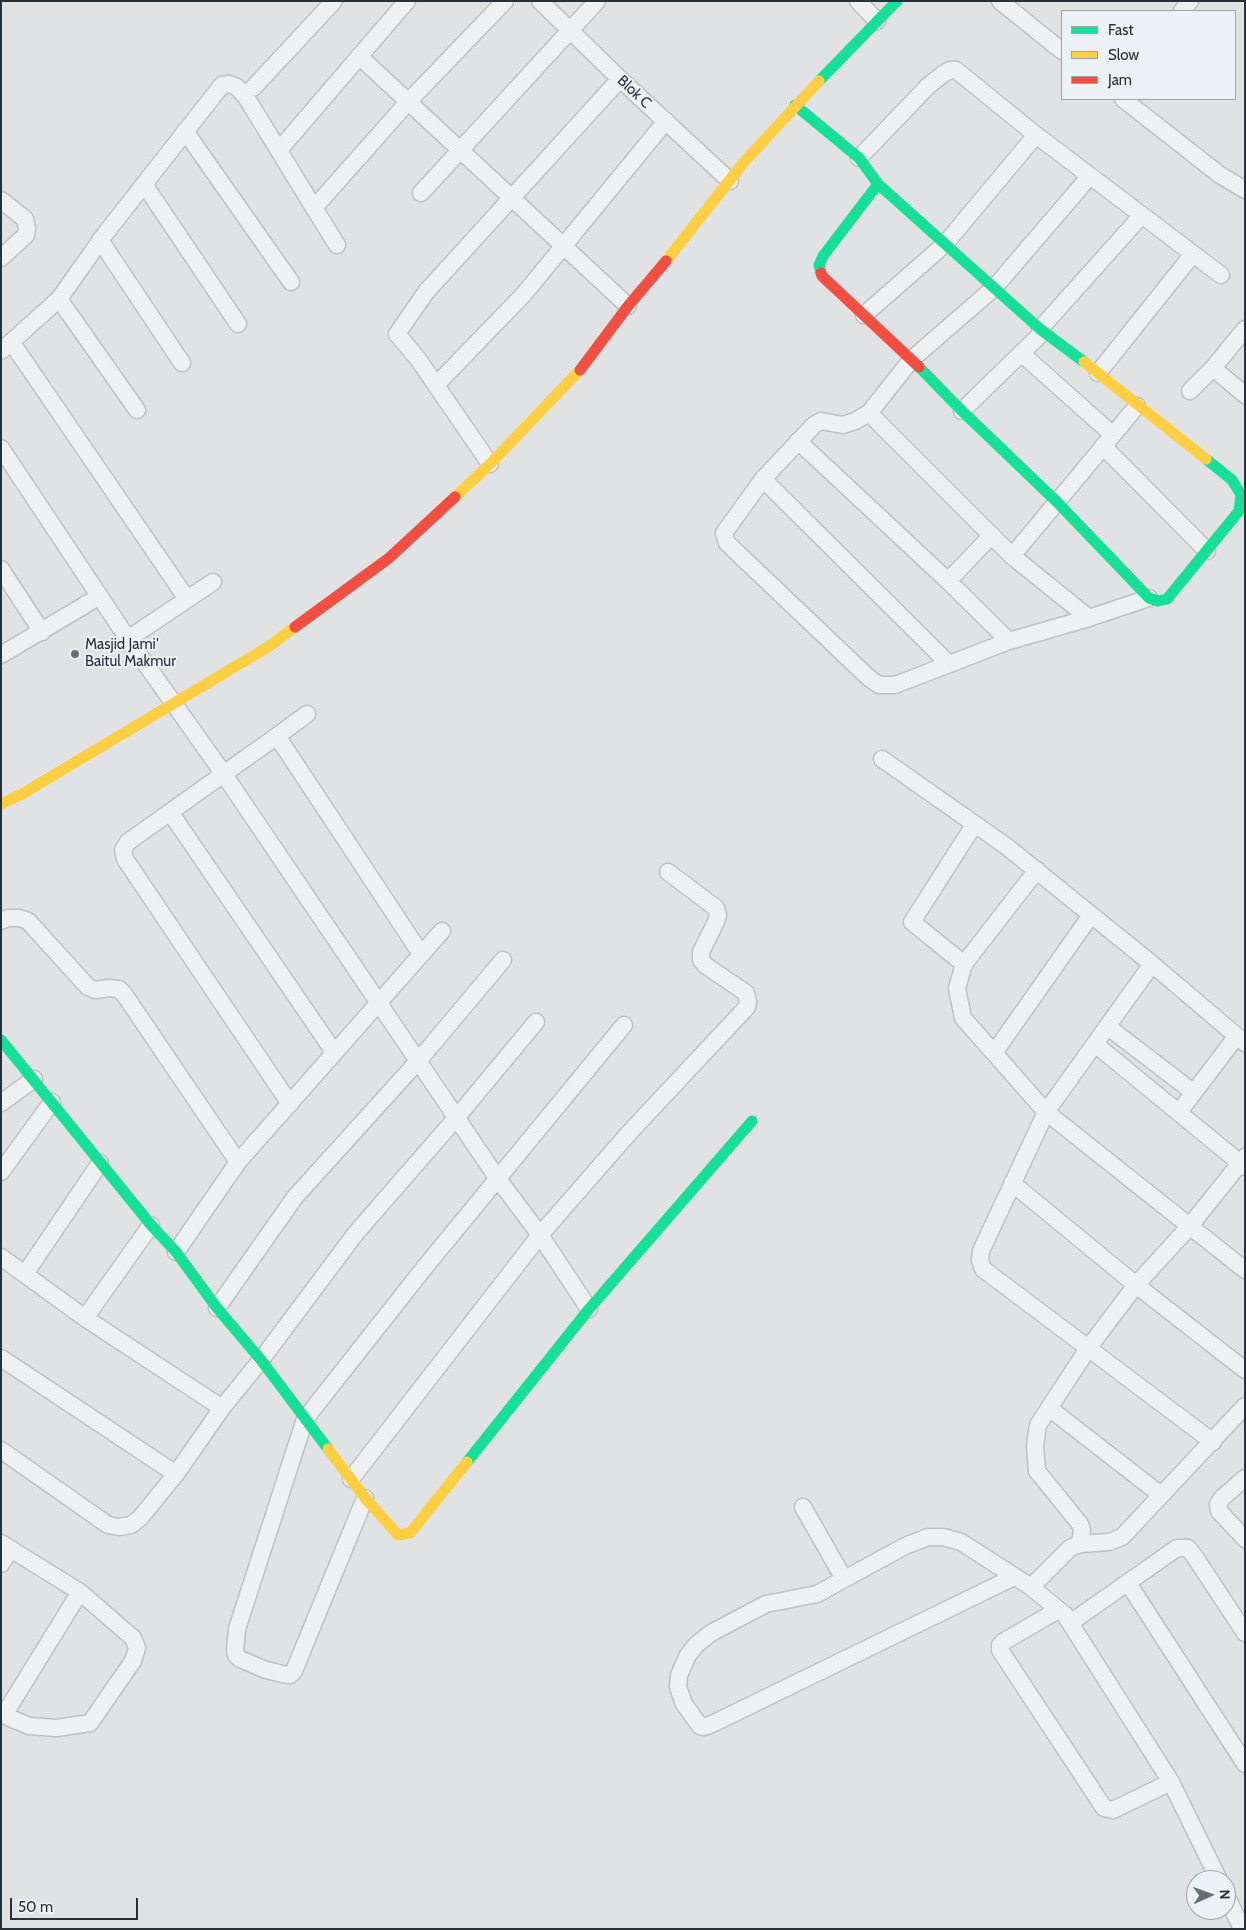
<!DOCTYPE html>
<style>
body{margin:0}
#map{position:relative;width:1246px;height:1930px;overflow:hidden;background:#e0e2e4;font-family:Cabin,sans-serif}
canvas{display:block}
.frame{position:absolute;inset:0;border:2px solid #28303c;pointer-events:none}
.legend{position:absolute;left:1061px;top:10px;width:175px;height:90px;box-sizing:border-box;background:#edf0f4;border:1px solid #9ea3aa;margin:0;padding:6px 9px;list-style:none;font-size:15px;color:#28303c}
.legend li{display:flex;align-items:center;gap:10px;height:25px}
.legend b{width:25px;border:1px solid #9ea3aa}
.north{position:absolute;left:1186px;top:1870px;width:50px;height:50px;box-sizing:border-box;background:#edf0f4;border:1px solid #9ea3aa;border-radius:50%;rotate:88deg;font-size:14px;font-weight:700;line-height:20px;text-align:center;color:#28303c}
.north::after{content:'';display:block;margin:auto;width:18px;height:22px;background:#686e77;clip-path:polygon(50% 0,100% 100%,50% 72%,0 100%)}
.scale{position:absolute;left:10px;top:1898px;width:128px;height:22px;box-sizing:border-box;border:2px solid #28303c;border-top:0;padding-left:6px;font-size:15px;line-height:18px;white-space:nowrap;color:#28303c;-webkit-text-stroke:4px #edf0f4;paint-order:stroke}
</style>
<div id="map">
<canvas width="1246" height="1930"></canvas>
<div class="frame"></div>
<ul class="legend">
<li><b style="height:6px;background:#16e098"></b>Fast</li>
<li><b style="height:6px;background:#ffcf43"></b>Slow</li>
<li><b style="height:6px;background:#f24e42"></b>Jam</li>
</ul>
<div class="north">N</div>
<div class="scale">50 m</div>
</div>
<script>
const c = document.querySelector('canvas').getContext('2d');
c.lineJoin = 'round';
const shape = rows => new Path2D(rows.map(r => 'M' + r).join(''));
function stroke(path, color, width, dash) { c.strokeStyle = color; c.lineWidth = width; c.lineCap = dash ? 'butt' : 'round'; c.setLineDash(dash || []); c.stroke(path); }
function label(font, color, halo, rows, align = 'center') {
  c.font = font + ' Cabin,sans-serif'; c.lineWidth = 4; c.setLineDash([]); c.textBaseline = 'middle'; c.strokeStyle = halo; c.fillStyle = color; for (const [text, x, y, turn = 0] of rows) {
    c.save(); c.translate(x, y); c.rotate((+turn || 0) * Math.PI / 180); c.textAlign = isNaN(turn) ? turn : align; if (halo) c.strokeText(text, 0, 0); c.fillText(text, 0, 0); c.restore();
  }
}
const street = shape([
 [540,1,620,79,730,181],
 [858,1,877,21],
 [1000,1,1062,51],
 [1182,11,1190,1],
 [359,56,628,306],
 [253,88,334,1],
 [1123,99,1220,175,1245,190],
 [185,131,291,282],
 [279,150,407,1],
 [859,158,928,86,943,74,950,70,956,70,1036,135,1221,275],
 [1090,176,994,288,912,359,869,413,855,421,843,425,821,421,814,425,763,479,724,533,727,543,869,678,879,685,895,685,1009,641,1089,618,1149,598],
 [144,184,238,324],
 [421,193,597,1],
 [1,200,25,219,27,228,26,235,1,258],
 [314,208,337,245],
 [100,240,182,363],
 [59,299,137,410],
 [864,315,945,244,1036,135],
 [1040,329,1142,215],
 [12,343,187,599],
 [1,351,59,299,105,234,222,85,229,84,237,87,246,97,314,208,408,102,505,1],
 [1021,353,1113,435],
 [1213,368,1245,395],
 [1098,373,1193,254],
 [436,385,524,294,666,121],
 [1190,391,1213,368,1245,329],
 [962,411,1043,332],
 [869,413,1012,556,1089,618],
 [798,441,948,581,1009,641],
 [1103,446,1207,551],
 [1,448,128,639,223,773,498,1179,540,1235,589,1309],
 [490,464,418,359,397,334,426,292,620,79],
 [763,479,949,664],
 [1012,556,1137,406],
 [1,569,42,632],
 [948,581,992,535],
 [128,639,213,582],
 [1,655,100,596],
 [277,736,307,714],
 [882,759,1006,846,1152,964,1245,1043],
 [170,812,334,1052],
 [1091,915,994,1053,1046,1112,1245,1270],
 [1,921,8,918,19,918,28,921,88,987,95,990,109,988,119,989,124,994,238,1162],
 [964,964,912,922,974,825],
 [1152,964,1046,1112,981,1251,980,1260,983,1269,1213,1442],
 [1108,1027,1193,1092],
 [1095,1044,1245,1167],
 [994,1053,963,1018,957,988,964,964,1037,870],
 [1,1103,34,1079],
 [290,1104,125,859,123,850,128,842,277,736,421,954],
 [1179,1112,1236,1037],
 [1,1172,52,1102],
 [1012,1183,1136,1285,1245,1370],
 [176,1252,238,1162,442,931],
 [1,1257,85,1318,222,1408],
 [25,1274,100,1163],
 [217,1308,295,1197,419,1060,503,960],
 [85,1318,151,1225],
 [1,1358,176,1474],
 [1049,1408,1161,1495],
 [1,1450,108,1525,119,1527,131,1525,140,1518,176,1474,222,1408,261,1360,356,1233,457,1117,536,1022],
 [1245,1478,1222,1498,1218,1504,1219,1511,1245,1539],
 [351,1479,540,1235,629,1133,747,1007,748,1001,746,993,705,965,701,960,701,952,716,922,718,915,716,908,668,872],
 [365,1498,294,1671,290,1675,282,1674,266,1670,240,1659,236,1655,235,1650,237,1629,305,1419,425,1267,624,1025],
 [803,1507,844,1579],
 [1,1543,80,1592,133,1638,137,1648,133,1661,90,1723,56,1728,29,1726,1,1714],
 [1080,1544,1082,1530,1080,1524,1037,1471,1035,1446,1038,1425,1089,1347,1136,1285,1189,1227,1245,1157],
 [1,1564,11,1549],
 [1014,1577,710,1725,703,1727,700,1726,684,1704,678,1687,679,1675,688,1655,696,1645,711,1633,766,1604,817,1594,905,1546,928,1537,943,1537,961,1542,1031,1587,1070,1548,1080,1544,1109,1542,1122,1537,1245,1406],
 [1128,1583,1245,1764],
 [1031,1587,1065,1615,1171,1782,1219,1880],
 [1058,1610,1003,1642,1000,1645,1000,1650,1104,1808,1113,1810,1171,1782],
 [1070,1623,1177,1548,1188,1548,1195,1557,1245,1633],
 [4,1715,80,1592],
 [1226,1895,1242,1929]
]);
const fast = shape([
 [819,81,897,1],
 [795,105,859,158,878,184,1040,329,1084,362],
 [821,273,819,265,823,256,878,184],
 [919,367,962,411,1057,502,1149,598,1158,601,1167,599,1239,511,1241,495,1232,480,1206,459],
 [1,1040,151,1225,176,1252,217,1308,261,1360,328,1449],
 [467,1462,589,1309,752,1121]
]);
const slow = shape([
 [666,261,744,162,819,81],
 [1084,362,1206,459],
 [455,497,490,464,580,370],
 [1,804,22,794,268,647,295,627],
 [328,1449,365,1498,398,1535,410,1533,467,1462]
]);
const jam = shape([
 [821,273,822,276,919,367],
 [580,370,628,306,666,261],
 [295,627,389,558,455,497]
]);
const markers = [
 [75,654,5,"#686e77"]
];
const streetNames = [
 ["Blok C",634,92,43]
];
const poiNames = [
 ["Masjid Jami'",85,645],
 ["Baitul Makmur",85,662]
];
stroke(street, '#bec0c2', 19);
stroke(street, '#eff0f1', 16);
stroke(fast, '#16e098', 11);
stroke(slow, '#ffcf43', 11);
stroke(jam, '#f24e42', 11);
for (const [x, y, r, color] of markers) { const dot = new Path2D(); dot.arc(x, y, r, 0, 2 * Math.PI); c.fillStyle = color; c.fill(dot); stroke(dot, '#edf0f4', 2); }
label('15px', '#28303c', '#edf0f4', streetNames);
label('15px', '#28303c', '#edf0f4', poiNames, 'left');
</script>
